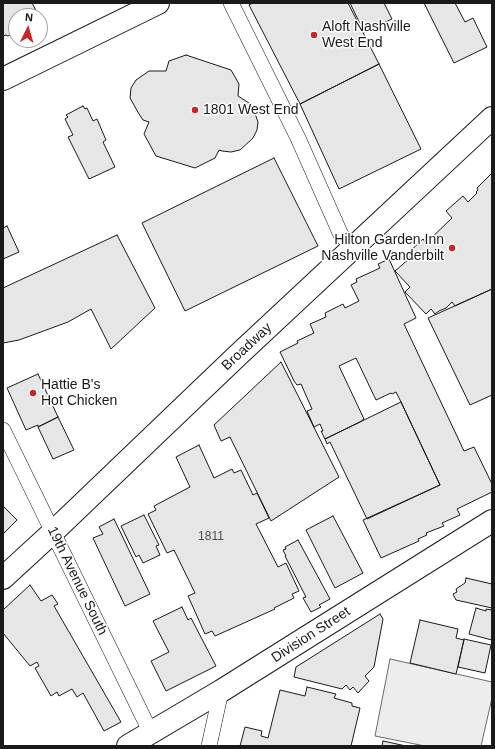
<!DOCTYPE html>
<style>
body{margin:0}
#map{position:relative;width:495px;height:749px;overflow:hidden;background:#fff;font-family:Helvetica,sans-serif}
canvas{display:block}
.frame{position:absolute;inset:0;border:4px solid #1a1a1a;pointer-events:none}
.north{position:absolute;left:8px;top:8px;width:40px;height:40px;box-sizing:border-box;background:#fff;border:1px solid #a3a3a3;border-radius:50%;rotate:5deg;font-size:11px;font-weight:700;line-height:16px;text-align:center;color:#1a1a1a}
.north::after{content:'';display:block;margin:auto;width:14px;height:18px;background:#c62828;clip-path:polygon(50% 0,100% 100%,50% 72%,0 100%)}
</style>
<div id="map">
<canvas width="495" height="749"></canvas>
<div class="frame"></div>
<div class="north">N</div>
</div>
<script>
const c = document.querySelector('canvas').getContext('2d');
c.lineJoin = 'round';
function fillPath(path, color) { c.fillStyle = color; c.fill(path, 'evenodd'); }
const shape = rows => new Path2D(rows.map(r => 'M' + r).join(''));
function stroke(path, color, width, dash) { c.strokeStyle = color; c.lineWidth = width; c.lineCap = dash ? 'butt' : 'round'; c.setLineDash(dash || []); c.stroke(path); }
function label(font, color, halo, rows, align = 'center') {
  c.font = font + ' Helvetica,sans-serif'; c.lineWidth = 3; c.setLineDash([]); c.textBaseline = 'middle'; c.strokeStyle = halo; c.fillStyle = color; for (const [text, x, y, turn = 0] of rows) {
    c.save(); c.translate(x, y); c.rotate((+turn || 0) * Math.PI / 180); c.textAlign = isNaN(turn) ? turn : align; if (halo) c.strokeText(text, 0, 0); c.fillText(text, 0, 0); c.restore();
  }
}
const parking = shape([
 [390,659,492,682,492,698,481,746,425,746,375,736,390,659]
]);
const building = shape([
 [3,3,32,3,39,16,16,16,16,32,8,36,6,35,3,36,3,3],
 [253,3,348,3,379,64,300,104,249,5,253,3],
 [350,3,384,3,392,19,364,32,350,3],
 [424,3,455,3,465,22,473,18,487,47,454,63,424,3],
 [186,55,231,70,239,84,238,96,252,105,258,122,257,130,253,138,240,150,231,152,222,151,219,150,215,158,195,168,156,156,144,134,149,122,143,120,139,114,130,98,131,88,136,80,149,71,166,71,169,61,186,55],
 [379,64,421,149,339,189,300,104,379,64],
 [83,106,85,109,87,108,93,121,97,119,106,140,103,142,115,167,89,179,68,137,73,135,65,119,68,117,66,115,83,106],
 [274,158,318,246,185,311,142,223,274,158],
 [492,173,492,289,455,306,452,302,446,308,439,311,435,314,431,309,426,314,405,292,410,287,395,271,410,258,407,254,423,239,426,243,452,218,446,211,463,196,468,202,477,193,476,192,478,190,477,188,492,173],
 [7,226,19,252,3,259,3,228,7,226],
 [117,235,155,308,111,349,91,309,68,322,19,340,3,343,3,288,117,235],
 [389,259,416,318,404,324,464,451,474,447,492,484,492,492,457,509,460,515,442,523,444,526,426,533,427,535,418,539,419,541,381,558,363,520,440,485,401,402,396,392,392,394,391,393,376,400,356,358,339,366,364,419,360,422,325,439,321,431,323,431,320,424,314,427,307,411,312,409,301,384,297,385,294,381,280,352,298,343,297,341,314,333,310,324,326,317,325,313,343,304,345,308,359,301,351,285,357,282,356,279,380,268,378,264,389,259],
 [492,289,492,395,470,405,428,318,492,289],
 [281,362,339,477,271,521,230,437,221,441,214,425,281,362],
 [38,374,58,417,38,427,38,425,26,430,7,388,38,374],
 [401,402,440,485,367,519,330,442,327,444,325,439,401,402],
 [58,417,74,450,53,459,38,427,58,417],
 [199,445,214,478,232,469,234,473,241,470,253,495,257,493,269,518,256,524,278,567,286,563,299,591,292,594,294,598,274,608,275,609,215,636,212,631,205,634,188,596,195,593,174,550,167,553,148,514,156,510,154,506,190,487,176,457,199,445],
 [3,506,17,520,3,534,3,506],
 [144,515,159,545,156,546,160,555,143,563,139,555,136,557,121,526,144,515],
 [333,516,363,573,335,588,306,530,333,516],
 [114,519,150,594,125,606,93,538,103,534,99,527,114,519],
 [298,540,330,599,319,605,321,607,311,612,303,598,306,597,285,556,286,556,283,550,286,549,285,547,298,540],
 [466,578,492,584,492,608,456,600,453,594,457,592,456,589,465,583,466,578],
 [30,585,41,601,52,595,58,604,54,606,121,722,104,731,83,693,77,697,72,689,59,696,57,692,51,696,35,668,39,666,37,662,30,666,3,633,3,610,30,585],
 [182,607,188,620,191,618,216,666,166,691,151,661,169,652,153,621,182,607],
 [476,608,486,611,486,609,492,610,492,640,469,634,476,608],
 [380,614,383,619,374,667,365,676,369,681,358,693,353,687,350,690,346,685,342,689,294,677,296,667,380,614],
 [420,620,458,629,456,638,464,640,456,674,410,663,420,620],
 [464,639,491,645,485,673,458,667,464,639],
 [307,687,336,694,334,698,352,703,352,706,360,708,351,746,240,746,245,727,262,731,261,736,268,738,280,690,305,696,307,687],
 [383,741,406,746,382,746,383,741]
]);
const street = shape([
 [231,3,298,138,341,235,354,248],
 [3,430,151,733],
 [209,746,221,691]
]);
const secondary = shape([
 [128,746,221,691,492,521]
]);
const primary = shape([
 [3,79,158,3],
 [3,578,53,532,237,356,492,118]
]);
const markers = [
 [314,35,4,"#c62828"],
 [195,110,4,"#c62828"],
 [452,248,4,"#c62828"],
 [33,393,4,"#c62828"]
];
const numberNames = [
 ["1811",211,537]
];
const poiNames = [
 ["Aloft Nashville",322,27],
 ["West End",322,43],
 ["1801 West End",203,110],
 ["Hilton Garden Inn",444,240,"right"],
 ["Nashville Vanderbilt",444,256,"right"],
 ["Hattie B's",41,385],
 ["Hot Chicken",41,401]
];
const streetNames = [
 ["Broadway",247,347,-43],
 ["19th Avenue South",77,581,64],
 ["Division Street",311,635,-33]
];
fillPath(parking, '#ededed');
stroke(parking, '#6a6a6a', 1);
fillPath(building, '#e6e6e6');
stroke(building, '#1a1a1a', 1);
stroke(street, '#1a1a1a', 16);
stroke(secondary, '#1a1a1a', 24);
stroke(primary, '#1a1a1a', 24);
stroke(street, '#fff', 15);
stroke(secondary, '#fff', 22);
stroke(primary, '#fff', 22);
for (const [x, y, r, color] of markers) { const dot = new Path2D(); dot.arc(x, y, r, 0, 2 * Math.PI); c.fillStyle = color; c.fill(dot); stroke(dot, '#fff', 1.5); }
label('12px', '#4d4d4d', null, numberNames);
label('14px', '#1a1a1a', '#fff', poiNames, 'left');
label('14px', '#1a1a1a', '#fff', streetNames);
</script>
